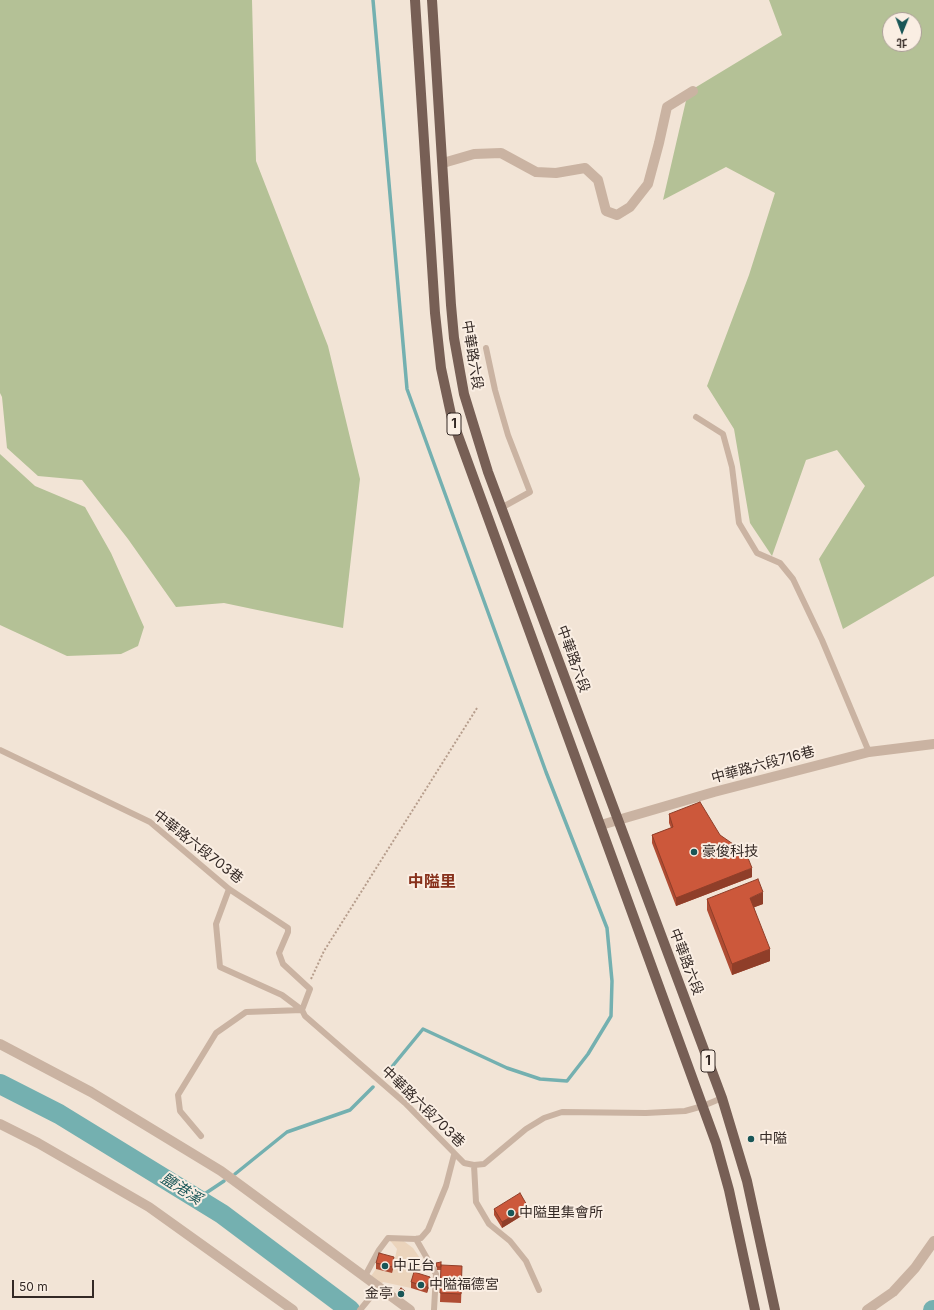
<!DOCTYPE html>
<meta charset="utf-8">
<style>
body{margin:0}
#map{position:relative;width:934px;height:1310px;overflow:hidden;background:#f2e4d6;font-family:Inter,"Noto Sans TC",sans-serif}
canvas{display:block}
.north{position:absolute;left:882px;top:12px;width:40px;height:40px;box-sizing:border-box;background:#faeee3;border:1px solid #ab9f97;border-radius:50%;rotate:181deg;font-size:11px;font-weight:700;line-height:16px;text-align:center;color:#342925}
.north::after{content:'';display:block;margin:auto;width:14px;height:18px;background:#195657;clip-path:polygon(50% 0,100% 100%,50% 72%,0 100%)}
.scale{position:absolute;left:12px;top:1280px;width:82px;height:18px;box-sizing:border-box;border:2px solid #342925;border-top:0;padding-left:5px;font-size:12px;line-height:14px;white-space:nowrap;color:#342925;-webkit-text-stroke:3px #faeee3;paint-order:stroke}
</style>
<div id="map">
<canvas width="934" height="1310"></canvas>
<div class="north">北</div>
<div class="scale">50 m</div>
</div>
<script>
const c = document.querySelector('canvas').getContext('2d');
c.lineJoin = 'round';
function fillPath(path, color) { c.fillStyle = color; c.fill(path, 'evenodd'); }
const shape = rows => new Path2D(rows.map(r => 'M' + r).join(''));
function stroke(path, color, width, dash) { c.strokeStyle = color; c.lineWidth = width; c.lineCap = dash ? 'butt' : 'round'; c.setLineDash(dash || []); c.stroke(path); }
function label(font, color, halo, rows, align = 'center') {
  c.font = font + ' Inter,"Noto Sans TC",sans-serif'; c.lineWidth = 4; c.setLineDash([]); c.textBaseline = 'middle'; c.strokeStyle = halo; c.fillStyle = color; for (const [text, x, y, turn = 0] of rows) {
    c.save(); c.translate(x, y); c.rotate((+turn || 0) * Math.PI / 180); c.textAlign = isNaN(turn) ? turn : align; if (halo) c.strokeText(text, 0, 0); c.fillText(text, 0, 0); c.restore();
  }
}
const green = shape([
 [0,0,252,0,256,161,328,346,360,479,343,628,224,603,176,607,128,539,82,480,38,476,7,448,2,397,0,393],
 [769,0,934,0,934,576,843,629,819,559,865,486,837,450,806,460,772,556,750,523,734,429,707,386,749,275,775,193,726,167,663,200,688,92,782,35],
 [890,20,914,20,914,44,890,44],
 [0,454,35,486,85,507,111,553,144,627,138,646,121,654,67,656,0,625]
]);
const plaza = shape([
 [388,1238,401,1239,413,1248,424,1264,414,1278,411,1288,383,1282,379,1287,369,1279,376,1269,392,1272,397,1249]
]);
const stream = shape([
 [373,0,407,389,546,772,607,928,612,981,611,1016,588,1054,567,1081,540,1079,507,1068,423,1029,386,1074],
 [235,1174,287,1132,350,1110,373,1087],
 [197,1199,224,1181]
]);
const river = shape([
 [0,1084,59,1114,222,1214,350,1310],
 [933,1310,934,1310]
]);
const path = shape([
 [311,979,324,951,477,708]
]);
const service = shape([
 [486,348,495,390,508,435,530,492,501,508],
 [696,417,723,434,732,467,739,523,757,553,780,563,793,579,822,640,869,752],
 [0,750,150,822,229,889,288,928,288,932,279,953,283,964,310,989,302,1010,305,1016,405,1103,464,1163,474,1165,484,1164,526,1129,544,1118,562,1112,646,1113,685,1111,703,1106,722,1098],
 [229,889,216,924,220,967,282,995,302,1010],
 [201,1136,180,1111,178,1095,216,1033,246,1012,302,1010],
 [474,1165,476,1202,489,1224,510,1241,526,1261,539,1290],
 [416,1239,436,1274,434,1310],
 [365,1276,379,1250,388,1238,416,1239,421,1238,428,1230,446,1186,454,1155],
 [360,1310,379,1287]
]);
const minor = shape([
 [443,163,474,154,501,153,536,172,556,173,585,168,598,180,606,211,617,215,630,207,648,184,659,143,667,107,693,91],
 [601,825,714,792,869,752,934,744],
 [0,1044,91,1092,221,1171,410,1310],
 [0,1124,38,1143,149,1207,293,1310],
 [867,1310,893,1292,915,1268,934,1241]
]);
const primary = shape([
 [415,0,435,313,441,368,452,419,716,1143,729,1190,755,1310],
 [432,0,451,305,454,338,464,394,488,472,722,1098,747,1181,775,1310]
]);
const wall = shape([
 [669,814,720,835,752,877,676,906,652,843,652,835,671,828,669,823],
 [707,899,763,904,754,907,770,961,732,975,707,910],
 [494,1209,528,1212,502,1228,494,1215],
 [394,1262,392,1273,376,1269,376,1263],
 [436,1263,462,1275,461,1303,440,1302,441,1270,437,1270],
 [411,1282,430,1283,427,1293,411,1288],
 [398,1291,405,1293,402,1297,398,1294]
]);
const shadedWall = shape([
 [752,868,752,877,676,906,676,898],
 [763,892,763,904,750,909,750,898],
 [770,949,770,961,732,975,732,964],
 [528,1207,528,1212,502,1228,502,1222],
 [394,1257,394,1262,392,1273,392,1267],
 [430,1277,430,1283,427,1293,427,1287],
 [405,1291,405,1293,402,1297,402,1294]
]);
const building = shape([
 [700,802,720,835,746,853,752,868,676,898,652,835,673,827,669,814,700,802],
 [758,879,763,892,750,898,770,949,732,964,707,899,758,879],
 [520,1193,528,1207,502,1222,494,1209,520,1193],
 [379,1253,394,1257,392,1267,376,1263,379,1253],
 [441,1262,441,1267,437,1267,436,1263,441,1262],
 [441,1265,462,1266,461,1294,440,1293,441,1265],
 [414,1272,430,1277,427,1287,411,1282,414,1272],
 [401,1288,405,1291,402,1294,398,1291,401,1288]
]);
const markers = [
 [694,852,4,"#195657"],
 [751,1139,4,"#195657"],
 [511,1213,4,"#195657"],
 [385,1266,4,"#195657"],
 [421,1285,4,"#195657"],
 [401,1294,4,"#195657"]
];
const shields = [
 [454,424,14],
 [708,1061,14]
];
const shieldNames = [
 ["1",454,424],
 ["1",708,1061]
];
const streetNames = [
 ["中華路六段",472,355,81],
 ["中華路六段",573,659,70],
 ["中華路六段716巷",763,765,-15],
 ["中華路六段703巷",198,847,38],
 ["中華路六段",686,962,69],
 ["中華路六段703巷",423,1107,44]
];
const poiNames = [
 ["豪俊科技",702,852],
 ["中隘",759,1139],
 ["中隘里集會所",519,1213],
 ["中正台",393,1266],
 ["中隘福德宮",429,1285],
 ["金亭",393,1294,"right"]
];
const waterNames = [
 ["鹽港溪",181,1189,32]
];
const quarterNames = [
 ["中隘里",432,882]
];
fillPath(green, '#b4c196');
fillPath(plaza, '#ebd4bc');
stroke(stream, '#74b0b0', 3.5);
stroke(river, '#74b0b0', 20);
stroke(path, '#b69d8c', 2, [2, 2]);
stroke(service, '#cab3a2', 6);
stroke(minor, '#cab3a2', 10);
stroke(primary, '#775f55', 10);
fillPath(wall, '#af4c33');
fillPath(shadedWall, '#8f3e29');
fillPath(building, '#cc583b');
stroke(building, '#8f3e29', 1);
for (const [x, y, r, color] of markers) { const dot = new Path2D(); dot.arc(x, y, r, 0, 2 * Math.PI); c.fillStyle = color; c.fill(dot); stroke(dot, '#faeee3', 1.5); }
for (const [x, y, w] of shields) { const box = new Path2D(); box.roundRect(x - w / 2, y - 11, w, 22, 3); c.fillStyle = '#faeee3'; c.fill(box); stroke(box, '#342925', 1); }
label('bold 13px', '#342925', null, shieldNames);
label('14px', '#342925', '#faeee3', streetNames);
label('14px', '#342925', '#faeee3', poiNames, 'left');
label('italic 15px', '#195657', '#faeee3', waterNames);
label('bold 16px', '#87301b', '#faeee3', quarterNames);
</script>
